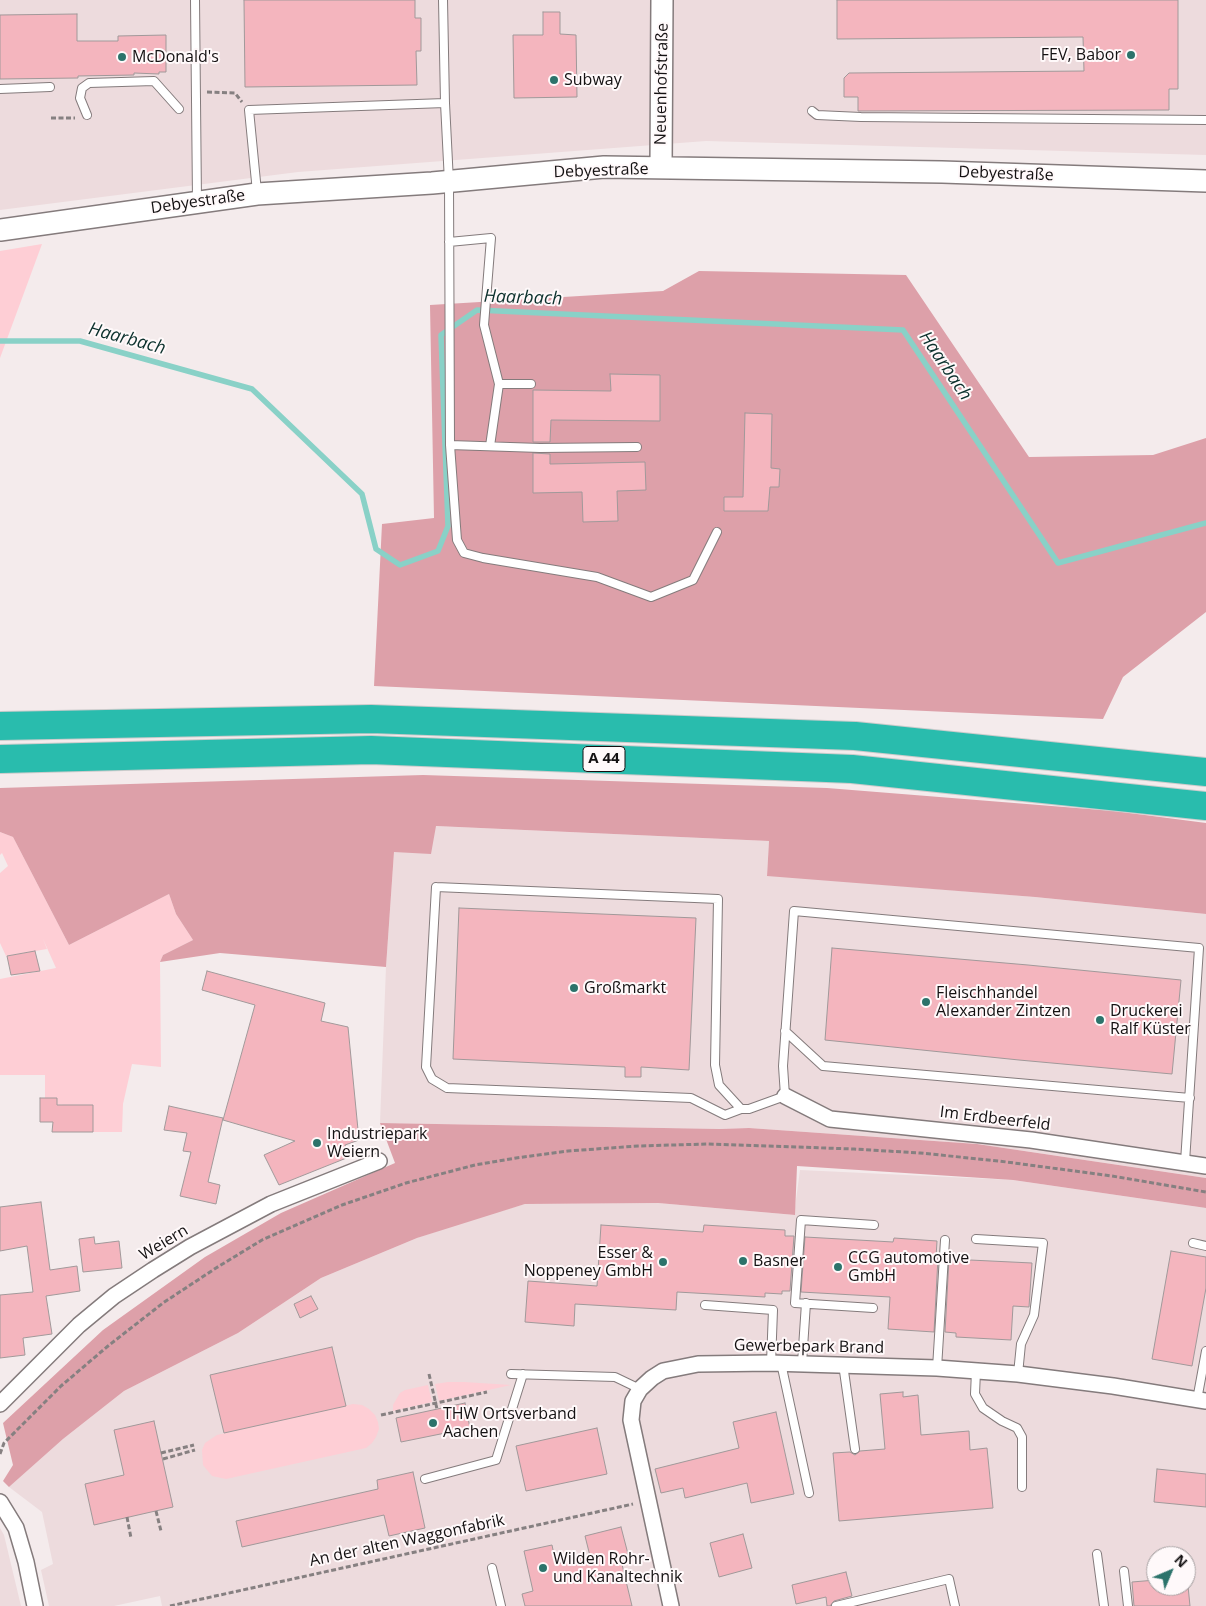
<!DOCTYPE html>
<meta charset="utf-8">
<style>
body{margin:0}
#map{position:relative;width:1206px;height:1606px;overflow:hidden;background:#f4ebec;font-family:"Open Sans",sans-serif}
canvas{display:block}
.north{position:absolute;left:1146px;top:1546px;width:50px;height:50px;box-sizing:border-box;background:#fff9fa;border:1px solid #a19c9d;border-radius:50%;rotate:45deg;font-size:14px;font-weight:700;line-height:20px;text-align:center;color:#141112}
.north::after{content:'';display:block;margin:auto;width:18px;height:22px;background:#2c736b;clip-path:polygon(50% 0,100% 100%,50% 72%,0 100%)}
</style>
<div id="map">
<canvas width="1206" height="1606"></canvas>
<div class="north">N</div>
</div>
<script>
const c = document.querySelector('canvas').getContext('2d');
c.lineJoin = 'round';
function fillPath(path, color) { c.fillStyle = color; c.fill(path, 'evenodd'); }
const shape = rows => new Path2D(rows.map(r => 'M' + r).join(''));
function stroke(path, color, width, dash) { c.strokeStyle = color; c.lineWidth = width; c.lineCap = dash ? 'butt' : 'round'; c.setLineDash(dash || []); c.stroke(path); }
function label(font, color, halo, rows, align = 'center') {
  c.font = font + ' "Open Sans",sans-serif'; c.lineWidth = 4; c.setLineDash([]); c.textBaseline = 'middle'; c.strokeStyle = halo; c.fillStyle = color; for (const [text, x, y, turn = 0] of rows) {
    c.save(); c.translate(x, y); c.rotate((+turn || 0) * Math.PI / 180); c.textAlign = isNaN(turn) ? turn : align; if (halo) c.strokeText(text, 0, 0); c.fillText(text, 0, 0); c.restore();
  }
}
const built = shape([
 [0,0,1206,0,1206,155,706,141,298,172,0,210],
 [435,826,769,841,767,875,1035,897,1206,914,1206,1178,977,1144,749,1128,720,1129,380,1123,386,967,394,852],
 [800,1170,1013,1180,1206,1208,1206,1606,162,1606,160,1596,114,1606,49,1606,41,1570,53,1564,42,1512,9,1487,63,1439,124,1391,238,1333,321,1278,417,1238,476,1218,525,1204,658,1203,794,1215],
 [1156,1556,1186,1556,1186,1586,1156,1586],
 [0,1528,4,1535,21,1606,0,1606]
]);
const green = shape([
 [42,244,0,358,0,251],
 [0,832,13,837,69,945,169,894,176,914,193,940,163,955,160,962,161,1067,132,1064,123,1104,122,1132,63,1132,63,1105,45,1104,45,1075,0,1075,0,979,56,968,43,939,47,949,6,956,0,943,0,873,8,866,2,853,0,855],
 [448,1382,464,1382,511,1385,439,1401,435,1384],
 [428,1385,432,1402,393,1411,393,1405,400,1393,405,1390],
 [353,1404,362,1405,369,1409,375,1415,378,1422,379,1429,376,1437,372,1443,366,1448,226,1479,212,1476,203,1465,202,1450,205,1443,217,1435]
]);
const forest = shape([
 [699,271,906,275,1029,457,1153,455,1206,438,1206,612,1123,677,1103,719,374,686,382,524,434,518,430,305,663,291],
 [423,775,827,788,1114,811,1206,823,1206,914,1035,897,767,876,769,841,436,826,431,854,394,852,386,967,220,953,160,962,163,955,193,940,176,914,169,894,69,945,13,837,0,832,0,788],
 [380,1123,720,1129,749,1128,977,1144,1206,1178,1206,1208,1013,1180,797,1166,795,1215,658,1203,525,1204,417,1238,321,1278,238,1333,124,1391,63,1439,9,1487,3,1481,13,1465,3,1423,103,1330,205,1257,281,1213,395,1163]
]);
const stream = shape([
 [0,341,80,341,252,389,362,494,376,549,400,565,438,551,448,526,441,335,477,310,903,330,1058,563,1206,523]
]);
const building = shape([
 [244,0,415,0,415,18,421,18,421,51,416,51,417,85,245,87,244,0],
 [837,0,1178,0,1178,89,1169,89,1169,110,858,111,858,97,844,97,844,78,849,73,1084,71,1083,37,837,39,837,0],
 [543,12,560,12,560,34,576,35,577,97,514,98,513,35,543,35,543,12],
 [77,14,77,41,118,41,118,36,166,35,166,72,159,72,159,74,134,73,134,75,78,76,78,78,0,79,0,15,77,14],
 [610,374,660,375,660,421,551,420,550,442,533,442,533,390,611,391,610,374],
 [745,413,772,414,771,468,780,469,779,487,770,487,768,511,724,511,724,497,743,497,745,413],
 [533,453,550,454,550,464,645,462,646,490,617,491,618,521,583,522,582,492,533,493,533,453],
 [459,908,696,918,689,1070,641,1067,641,1077,625,1077,625,1067,453,1059,459,908],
 [832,948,1028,965,1181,980,1172,1074,1019,1060,825,1040,832,948],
 [35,951,40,971,11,975,7,956,35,951],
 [207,971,325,1003,321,1021,348,1027,359,1140,345,1145,349,1157,279,1185,264,1155,295,1141,223,1120,255,1005,202,990,207,971],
 [40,1098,57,1098,57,1105,93,1105,93,1132,52,1132,53,1122,40,1122,40,1098],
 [169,1106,223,1118,208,1182,220,1185,216,1204,180,1196,191,1152,183,1151,187,1133,164,1130,169,1106],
 [41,1202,50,1270,77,1266,80,1291,46,1296,52,1334,23,1338,25,1355,0,1358,0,1295,33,1292,27,1246,0,1251,0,1207,41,1202],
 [601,1225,703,1232,704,1225,785,1230,785,1236,794,1236,790,1291,782,1291,782,1294,765,1293,765,1297,677,1292,676,1310,575,1304,574,1326,525,1322,528,1281,597,1286,601,1225],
 [94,1237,95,1244,119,1241,122,1268,83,1272,79,1239,94,1237],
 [805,1237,893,1242,894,1238,937,1241,936,1258,938,1258,934,1332,888,1329,890,1297,801,1292,805,1237],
 [1171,1251,1206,1257,1206,1288,1192,1366,1152,1359,1171,1251],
 [949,1259,1032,1263,1029,1307,1013,1306,1011,1340,956,1337,956,1333,945,1332,949,1259],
 [311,1296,318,1309,300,1318,294,1304,311,1296],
 [332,1347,346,1406,224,1433,210,1375,332,1347],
 [903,1392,903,1397,918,1395,921,1435,969,1431,970,1450,987,1448,993,1508,839,1521,833,1453,850,1452,855,1455,860,1451,885,1449,880,1394,903,1392],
 [465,1403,470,1428,401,1442,396,1418,465,1403],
 [776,1412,794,1494,751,1503,747,1483,685,1498,683,1488,661,1493,655,1469,739,1448,733,1422,776,1412],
 [154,1421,173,1507,94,1525,85,1484,124,1475,114,1430,154,1421],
 [597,1428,607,1474,526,1491,516,1446,597,1428],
 [1157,1469,1206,1474,1206,1507,1154,1502,1157,1469],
 [413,1472,425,1528,389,1536,384,1515,242,1547,236,1521,378,1489,377,1480,413,1472],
 [621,1527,628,1554,620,1556,632,1606,525,1606,522,1594,533,1591,524,1551,552,1545,556,1564,590,1556,585,1536,621,1527],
 [743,1534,752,1568,719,1577,710,1543,743,1534],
 [846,1572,852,1596,834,1601,830,1606,827,1606,826,1597,796,1604,792,1585,846,1572],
 [1156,1580,1156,1586,1188,1586,1190,1606,1134,1606,1132,1582,1156,1580]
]);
const path = shape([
 [207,92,235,93,242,102],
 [51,118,75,118],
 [429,1374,437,1409],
 [381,1415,487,1392],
 [161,1453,194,1445],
 [0,1454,4,1443,61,1386,108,1346,163,1303,216,1268,262,1240,342,1205,406,1183,475,1165,516,1158,568,1151,638,1146,708,1144,854,1149,920,1153,999,1161,1112,1176,1206,1192],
 [163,1459,195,1450],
 [156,1511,161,1531],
 [127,1517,131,1538],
 [170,1606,633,1504]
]);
const lane = shape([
 [195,0,197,200],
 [443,0,445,103],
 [0,89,50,87],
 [812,111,817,115,861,117,1206,120],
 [87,115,80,98,82,88,89,83,154,81,179,109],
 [257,192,249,110,445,103,449,182,450,445,457,540,464,553,483,558,597,577,651,597,693,580,717,532],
 [449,242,491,238,484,325,499,384,490,446],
 [499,384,531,384],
 [450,445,540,448,637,447],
 [436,887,718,899,715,1065,719,1085,741,1109,725,1115,691,1098,447,1088,432,1079,426,1067,436,887],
 [785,1031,823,1066,1190,1098],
 [741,1109,749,1109,785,1096,783,1066,794,911,1199,948,1185,1162],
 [976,1239,1043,1243,1034,1315,1021,1344,1018,1374],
 [1193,1243,1206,1246],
 [705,1305,773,1310,771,1363],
 [873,1308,795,1303,801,1220,874,1225],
 [781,1363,809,1493],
 [802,1363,806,1303],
 [843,1364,855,1449],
 [937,1368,945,1240],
 [976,1371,975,1394,983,1408,1002,1421,1017,1428,1022,1437,1022,1487],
 [511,1374,615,1377,640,1389],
 [1197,1400,1206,1351],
 [425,1479,496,1460,523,1374],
 [1097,1554,1104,1606],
 [492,1568,501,1606],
 [1124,1571,1128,1606],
 [836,1606,949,1579,955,1606]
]);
const street = shape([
 [785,1096,830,1119,1031,1140,1206,1166],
 [0,1404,79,1325,114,1296,153,1270,190,1247,271,1204,379,1161],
 [0,1502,16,1528,26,1562,35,1606],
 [671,1606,631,1420,633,1401,640,1389,652,1378,663,1371,698,1364,771,1363,937,1368,1018,1374,1113,1386,1206,1401]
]);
const secondary = shape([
 [661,168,662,0],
 [0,230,257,194,432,183,604,167,942,172,1206,181]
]);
const highway = shape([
 [0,726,371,719,855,736,1206,772],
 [0,759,371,750,852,769,1206,806]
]);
const markers = [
 [1131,55,5,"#2c736b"],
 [122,57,5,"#2c736b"],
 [554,80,5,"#2c736b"],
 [574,988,5,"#2c736b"],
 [926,1002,5,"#2c736b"],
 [1100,1020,5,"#2c736b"],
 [317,1143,5,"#2c736b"],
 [743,1261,5,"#2c736b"],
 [663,1262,5,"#2c736b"],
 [838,1267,5,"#2c736b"],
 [433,1423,5,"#2c736b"],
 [543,1568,5,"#2c736b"]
];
const shields = [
 [604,759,42]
];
const shieldNames = [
 ["A 44",604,759]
];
const poiNames = [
 ["FEV, Babor",1121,55,"right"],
 ["McDonald's",132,57],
 ["Subway",564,80],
 ["Großmarkt",584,988],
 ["Fleischhandel",936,993],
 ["Alexander Zintzen",936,1011],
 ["Druckerei",1110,1011],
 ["Ralf Küster",1110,1029],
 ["Industriepark",327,1134],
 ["Weiern",327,1152],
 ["Esser &",653,1253,"right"],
 ["Noppeney GmbH",653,1271,"right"],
 ["CCG automotive",848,1258],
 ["GmbH",848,1276],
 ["Basner",753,1261],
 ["THW Ortsverband",443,1414],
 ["Aachen",443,1432],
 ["Wilden Rohr-",553,1559],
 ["und Kanaltechnik",553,1577]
];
const streetNames = [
 ["Neuenhofstraße",662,84,-89],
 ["Debyestraße",601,171,-2],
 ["Debyestraße",1006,174,2],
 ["Debyestraße",198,202,-8],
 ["Im Erdbeerfeld",995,1119,7],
 ["Weiern",164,1243,-31],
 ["Gewerbepark Brand",809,1347,1],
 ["An der alten Waggonfabrik",407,1541,-12]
];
const waterNames = [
 ["Haarbach",523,298,2],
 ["Haarbach",127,339,15],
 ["Haarbach",945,366,56]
];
fillPath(built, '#eddbdd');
fillPath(green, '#feced5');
fillPath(forest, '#dda0a9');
stroke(stream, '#89d1c7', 5.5);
fillPath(building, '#f4b5be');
stroke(building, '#a1999a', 1);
stroke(lane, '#847b7c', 10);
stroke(street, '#847b7c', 18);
stroke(secondary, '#847b7c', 24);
stroke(highway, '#cbcbcb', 30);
stroke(path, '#868081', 3, [5, 2.5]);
stroke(lane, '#fff', 8);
stroke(street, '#fff', 15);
stroke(secondary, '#fff', 21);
stroke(highway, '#29bcad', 28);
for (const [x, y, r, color] of markers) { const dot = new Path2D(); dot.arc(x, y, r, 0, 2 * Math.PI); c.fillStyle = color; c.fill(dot); stroke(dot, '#fff9fa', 2); }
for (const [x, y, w] of shields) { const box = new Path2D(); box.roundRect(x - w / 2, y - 12.5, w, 25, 4); c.fillStyle = '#fff9fa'; c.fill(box); stroke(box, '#141112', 1); }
label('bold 15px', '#141112', null, shieldNames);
label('16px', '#141112', '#fff9fa', poiNames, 'left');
label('16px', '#141112', '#fff9fa', streetNames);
label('italic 18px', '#0c312d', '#fff9fa', waterNames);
</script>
